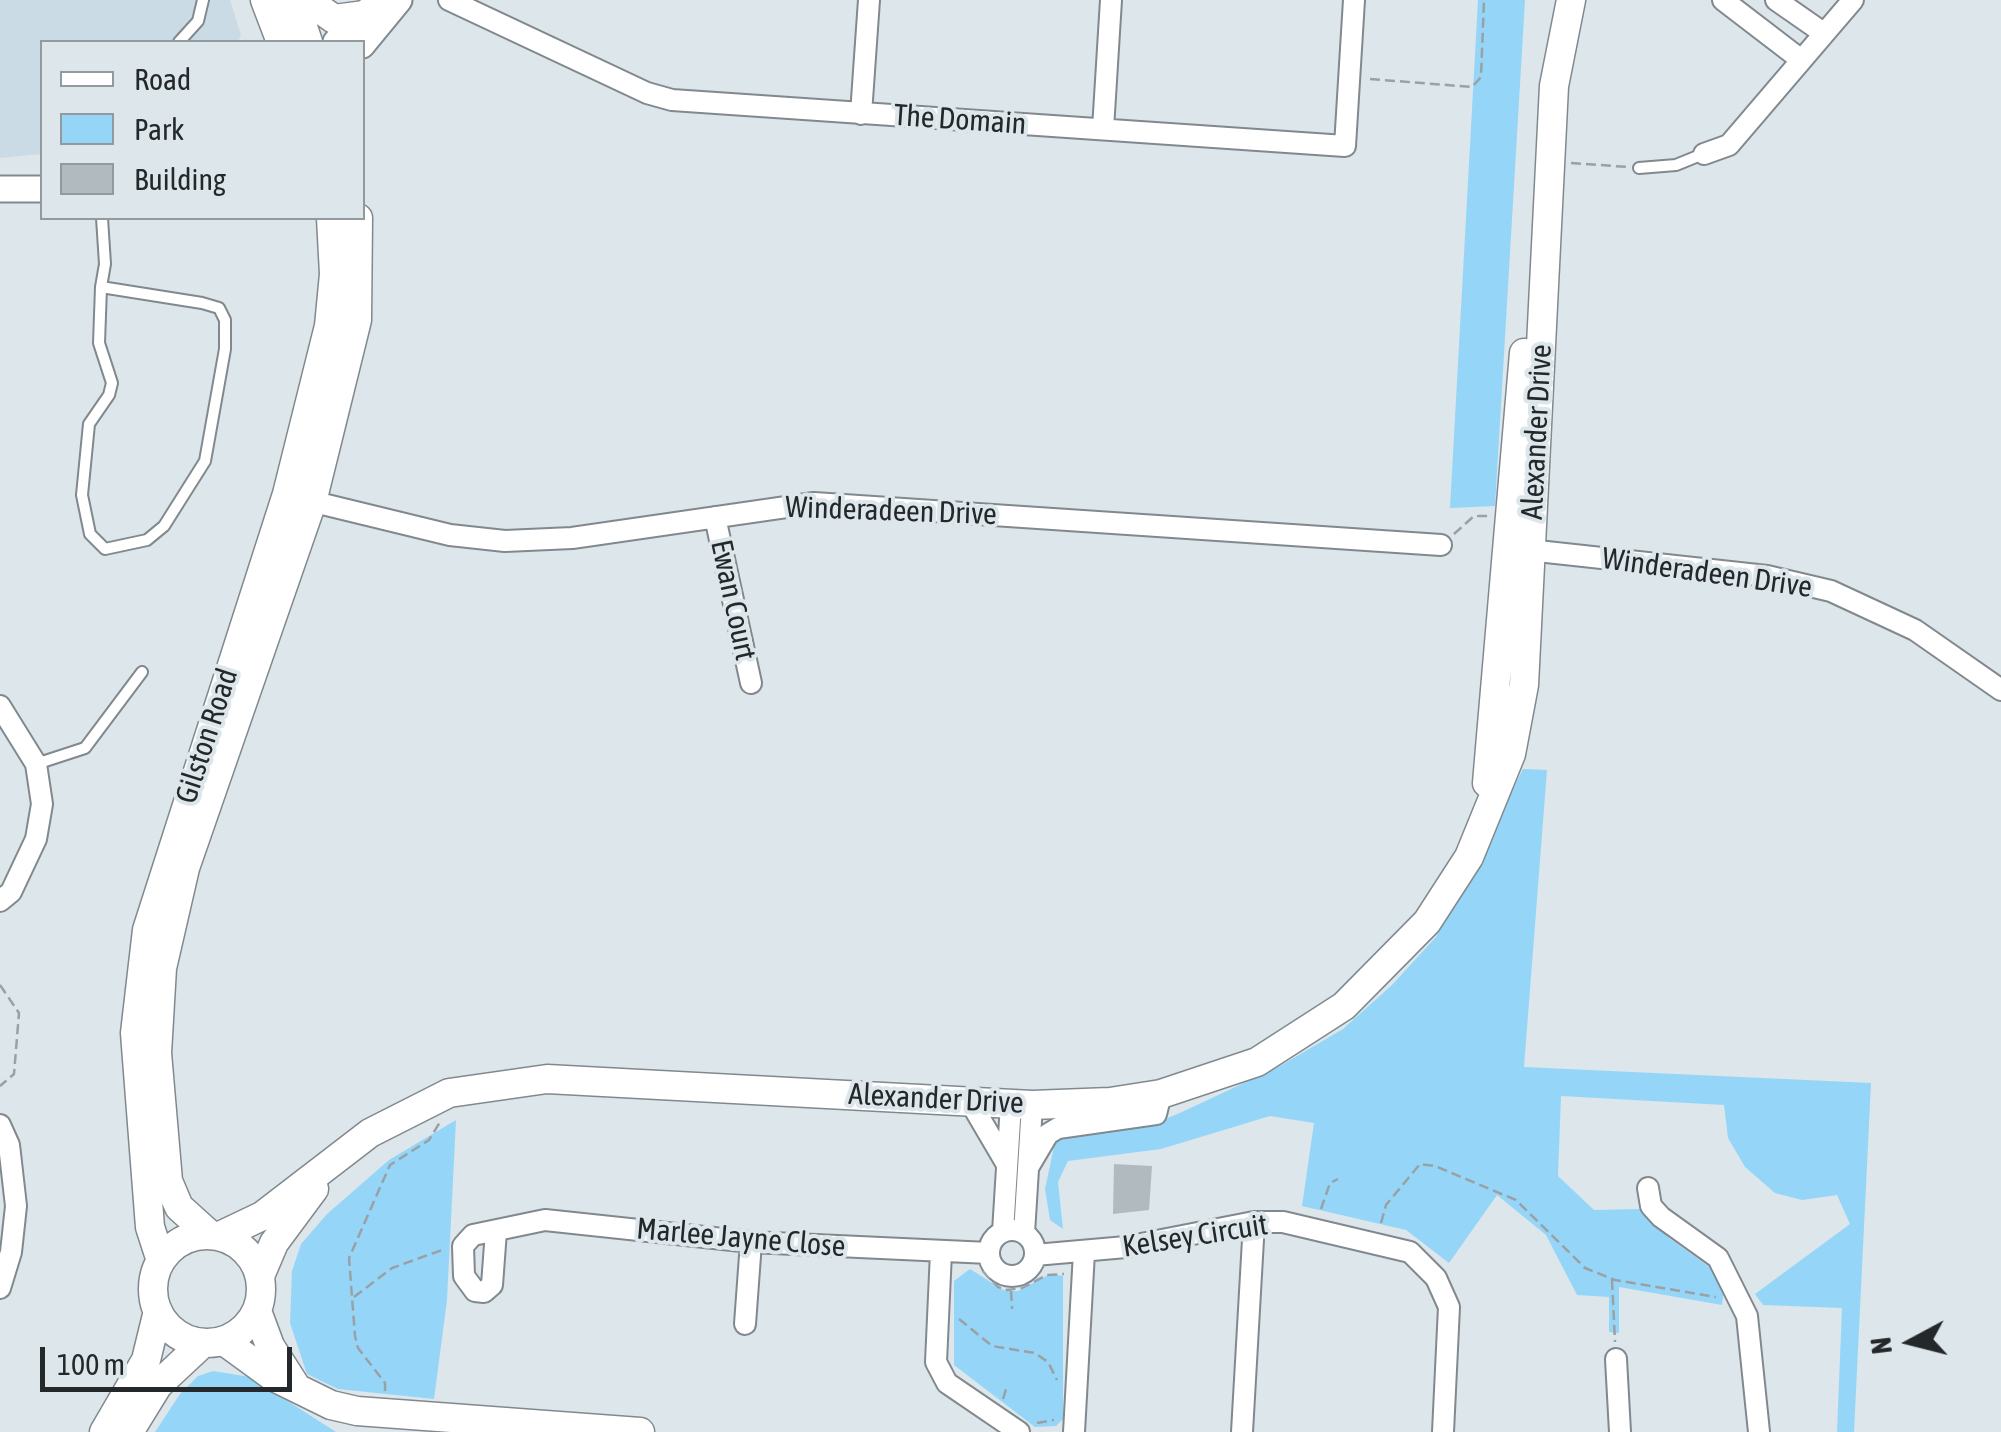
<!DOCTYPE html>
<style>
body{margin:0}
#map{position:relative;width:2001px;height:1432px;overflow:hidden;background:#dce6eb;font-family:"Asap Condensed",sans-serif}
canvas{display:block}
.legend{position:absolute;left:40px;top:40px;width:325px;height:180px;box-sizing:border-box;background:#dce6eb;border:2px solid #929a9e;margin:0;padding:12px 18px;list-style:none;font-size:30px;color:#24282a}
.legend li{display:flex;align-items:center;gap:20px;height:50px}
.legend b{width:50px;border:2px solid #929a9e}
.north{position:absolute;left:1861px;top:1292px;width:100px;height:100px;-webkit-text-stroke:8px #dce6eb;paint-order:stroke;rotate:263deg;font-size:28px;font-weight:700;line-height:40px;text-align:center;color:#24282a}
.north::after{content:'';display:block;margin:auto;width:35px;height:45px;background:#24282a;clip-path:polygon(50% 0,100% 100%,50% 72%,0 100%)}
.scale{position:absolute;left:40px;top:1347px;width:252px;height:45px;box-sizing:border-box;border:5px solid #24282a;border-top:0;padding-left:12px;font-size:30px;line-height:35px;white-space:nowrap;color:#24282a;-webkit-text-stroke:8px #dce6eb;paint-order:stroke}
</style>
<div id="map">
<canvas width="2001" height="1432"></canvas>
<ul class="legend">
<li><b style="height:12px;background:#fff"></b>Road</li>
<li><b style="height:28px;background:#95d6f8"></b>Park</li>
<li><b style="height:28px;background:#b1babf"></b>Building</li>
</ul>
<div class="north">N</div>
<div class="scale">100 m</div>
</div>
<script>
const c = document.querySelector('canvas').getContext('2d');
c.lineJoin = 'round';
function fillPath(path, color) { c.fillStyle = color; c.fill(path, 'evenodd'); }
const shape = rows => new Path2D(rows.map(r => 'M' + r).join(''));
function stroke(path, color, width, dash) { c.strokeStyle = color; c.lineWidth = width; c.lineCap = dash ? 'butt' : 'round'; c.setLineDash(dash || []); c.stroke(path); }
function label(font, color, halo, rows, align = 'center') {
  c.font = font + ' "Asap Condensed",sans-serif'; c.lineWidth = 8; c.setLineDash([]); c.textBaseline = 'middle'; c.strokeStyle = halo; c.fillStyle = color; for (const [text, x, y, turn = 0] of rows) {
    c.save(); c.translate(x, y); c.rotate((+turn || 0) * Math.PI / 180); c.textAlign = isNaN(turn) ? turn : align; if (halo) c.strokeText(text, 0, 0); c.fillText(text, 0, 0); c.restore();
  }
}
const built = shape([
 [0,0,230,0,241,35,238,42,42,42,42,154,0,158]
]);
const green = shape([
 [1478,0,1525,0,1495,506,1450,508],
 [1523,769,1547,770,1524,1067,1871,1083,1854,1432,1837,1432,1842,1308,1763,1305,1755,1294,1850,1224,1837,1195,1802,1200,1775,1193,1745,1167,1728,1138,1724,1105,1561,1096,1558,1176,1594,1210,1640,1209,1669,1238,1712,1269,1724,1289,1722,1305,1619,1287,1619,1333,1609,1332,1609,1297,1577,1295,1546,1235,1497,1195,1449,1263,1406,1230,1302,1206,1314,1123,1270,1116,1161,1149,1068,1161,1058,1182,1063,1229,1050,1220,1045,1189,1055,1142,1069,1135,1146,1127,1182,1112,1280,1066,1343,1029,1392,985,1436,937],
 [456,1120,447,1300,434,1399,338,1389,307,1374,290,1323,292,1271,301,1244,327,1214,389,1160],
 [970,1269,1005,1291,1018,1291,1050,1274,1063,1276,1063,1419,1056,1426,1035,1427,954,1365,954,1281],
 [213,1371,250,1377,336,1432,155,1432,180,1394,198,1376]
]);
const building = shape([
 [1114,1164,1152,1166,1149,1210,1113,1214]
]);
const path = shape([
 [1370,79,1472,87,1481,77,1484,0],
 [1571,163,1628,167],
 [1454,534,1474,516,1489,516],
 [0,985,19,1013,14,1074,0,1086],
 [1321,1209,1330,1183,1338,1179],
 [1381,1223,1386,1205,1420,1164,1435,1166,1516,1200,1585,1268,1615,1280,1716,1297],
 [983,1271,998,1287,1007,1290,1022,1288,1047,1275,1064,1274],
 [1612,1280,1615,1342],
 [1011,1291,1012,1309],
 [354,1297,392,1268,442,1250],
 [959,1319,992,1346,1035,1353,1048,1362,1057,1380],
 [385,1391,385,1383,358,1348,355,1336,349,1258,390,1165,429,1140,440,1122],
 [1003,1399,1007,1386],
 [1037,1423,1054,1420]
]);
const service = shape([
 [179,42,198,21,203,0],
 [1639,168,1676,165,1703,154],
 [101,287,202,303,219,308,225,320,225,349,205,461,164,526,147,540,105,549,90,534,82,495,89,424,109,395,112,383,99,343,101,287,105,264,102,218],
 [36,764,85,748,142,672]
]);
const minor = shape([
 [449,0,647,93,672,100,1345,146,1354,0],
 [1723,0,1800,59],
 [1776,0,1822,32],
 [861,114,869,0],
 [1103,129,1111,0],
 [1704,154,1729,145,1853,0],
 [302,499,450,535,505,541,572,538,814,503,1441,545],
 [715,517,751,683],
 [1519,549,1767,576,1831,591,1915,630,2001,690],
 [0,706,36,764,42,804,36,839,11,892,0,901],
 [969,1100,1006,1163],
 [0,1125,9,1145,16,1206,11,1252,0,1288],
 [1029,1166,1048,1134,1058,1128,1156,1114,1161,1094],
 [1648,1188,1651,1206,1661,1217,1718,1258,1747,1316,1759,1432],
 '989 1253a23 23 0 1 1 46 0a23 23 0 1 1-46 0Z',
 [496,1231,492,1285,484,1292,475,1291,464,1276,463,1246,473,1235,545,1220,751,1242,989,1253],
 [1003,1232,1011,1104],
 [1024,1233,1032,1105],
 [941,1252,936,1362,947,1383,1019,1432],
 [1035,1255,1126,1247,1254,1222,1283,1222,1410,1252,1436,1278,1449,1307,1443,1432],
 [745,1324,751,1242],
 [1616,1359,1620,1432],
 [1074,1432,1084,1252],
 [1242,1432,1254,1222]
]);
const tertiary = shape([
 [336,42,379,0],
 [362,45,399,0],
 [0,189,42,189]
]);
const secondary = shape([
 [265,0,281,42],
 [294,0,308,42],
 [307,0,334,19,365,15],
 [1487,783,1524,353],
 [210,1235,179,1207,168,1181,157,1053,162,968,185,868,312,502,357,320,358,218],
 '153 1289a54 54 0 1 1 108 0a54 54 0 1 1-108 0Z',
 [220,1236,262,1216,370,1133,449,1093,547,1079,1032,1105,1110,1102,1161,1094,1257,1062,1344,1006,1427,922,1469,857,1511,754,1524,685,1554,86,1571,0],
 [161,1261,150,1227,135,1033,147,930,287,494,329,326,334,274,331,218],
 [260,1276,274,1243,314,1189],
 [257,1311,270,1346,295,1385],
 [224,1341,272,1376,331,1405,357,1411,640,1432],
 [104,1432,146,1360,158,1311],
 [129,1432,158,1385,203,1343]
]);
const streetNames = [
 ["The Domain",960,120,4],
 ["Alexander Drive",1537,432,-87],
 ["Winderadeen Drive",891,511,2],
 ["Winderadeen Drive",1707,573,8],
 ["Ewan Court",733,600,78],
 ["Gilston Road",207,736,-72],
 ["Alexander Drive",936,1099,3],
 ["Kelsey Circuit",1195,1236,-9],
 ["Marlee Jayne Close",741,1238,5]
];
fillPath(built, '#cbdbe5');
fillPath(green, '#95d6f8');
fillPath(building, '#b1babf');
stroke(service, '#81898e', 14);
stroke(minor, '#81898e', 24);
stroke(tertiary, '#81898e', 29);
stroke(secondary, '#81898e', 31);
stroke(path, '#99a1a5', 2.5, [10, 5]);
stroke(service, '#fff', 10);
stroke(minor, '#fff', 20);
stroke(tertiary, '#fff', 25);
stroke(secondary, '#fff', 28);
label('30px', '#24282a', '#dce6eb', streetNames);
</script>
